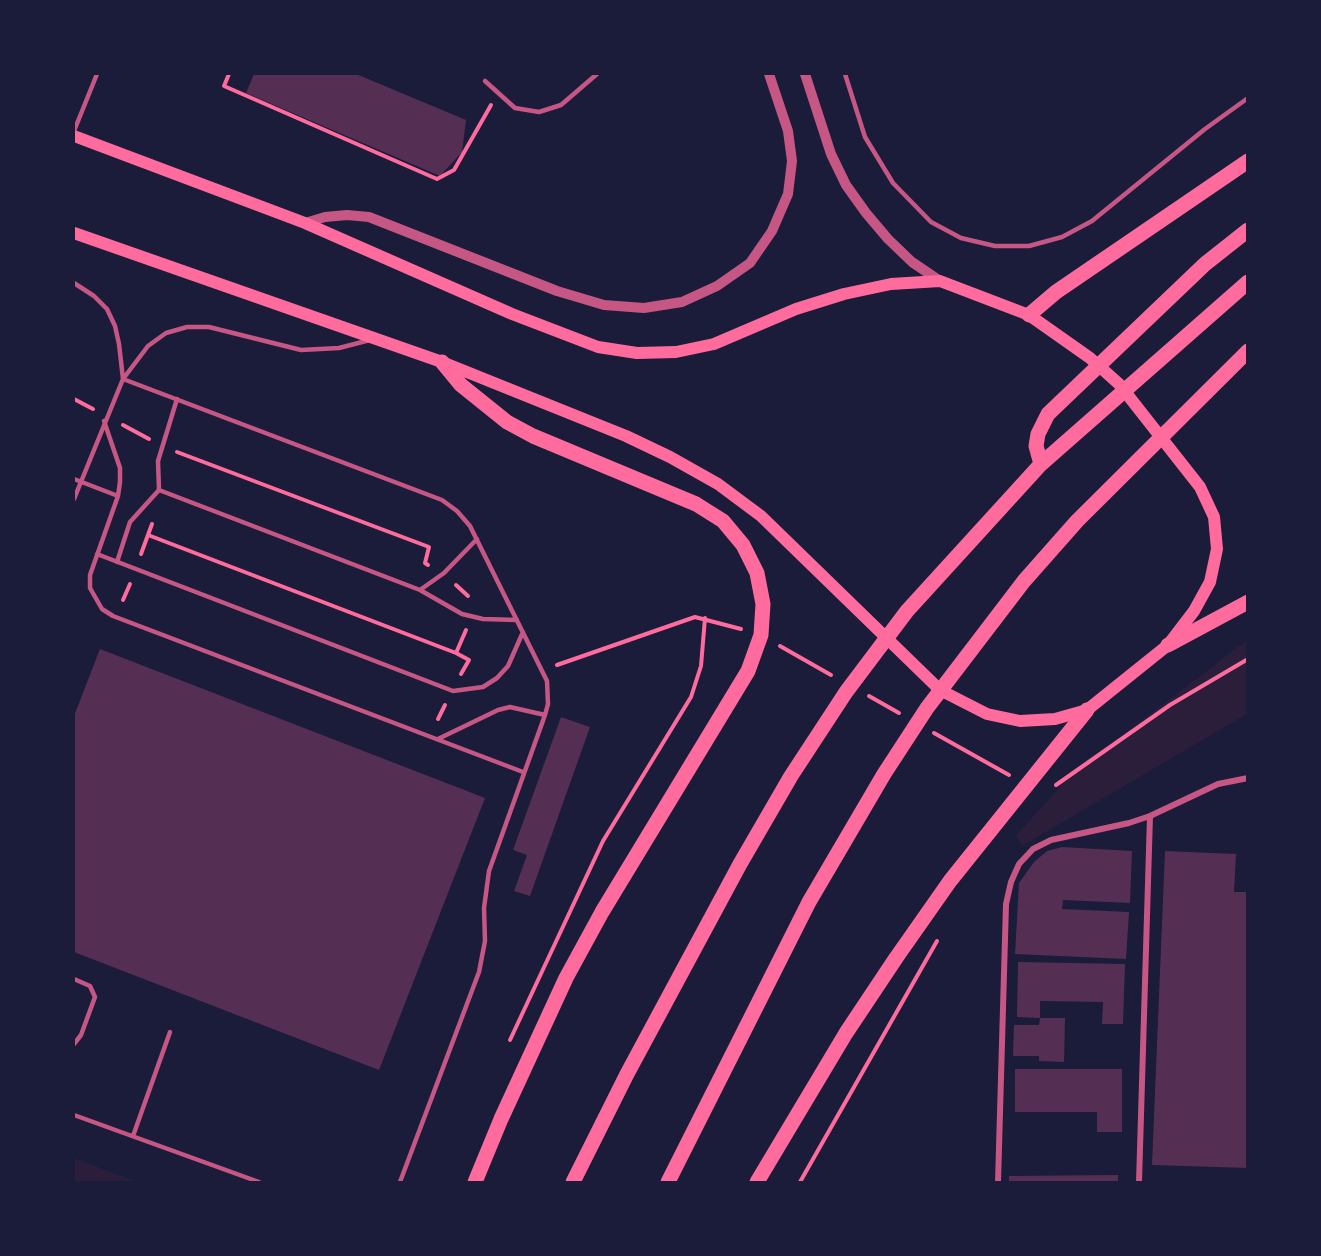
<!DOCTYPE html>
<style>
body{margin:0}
#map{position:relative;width:1321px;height:1256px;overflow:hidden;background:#1b1b3a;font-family:"Source Sans 3",sans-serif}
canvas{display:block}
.frame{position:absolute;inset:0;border:75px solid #1b1b3a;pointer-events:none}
</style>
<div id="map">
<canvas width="1321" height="1256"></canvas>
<div class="frame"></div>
</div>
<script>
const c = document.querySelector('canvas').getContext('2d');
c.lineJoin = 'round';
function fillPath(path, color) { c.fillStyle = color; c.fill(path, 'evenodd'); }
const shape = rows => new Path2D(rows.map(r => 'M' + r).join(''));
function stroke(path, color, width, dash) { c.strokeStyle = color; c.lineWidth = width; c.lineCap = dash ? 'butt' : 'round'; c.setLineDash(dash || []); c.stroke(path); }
const green = shape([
 [1247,640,1247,714,1022,846,1016,835,1072,774],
 [74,1158,137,1182,74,1182]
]);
const building = shape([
 [254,74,356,74,466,120,462,152,440,176,246,93],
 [100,649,485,798,379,1070,74,952,74,716],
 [561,717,590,727,530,896,514,891,527,855,513,850],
 [1062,847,1132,851,1130,903,1063,900,1062,909,1129,912,1126,959,1015,954,1019,883,1034,862,1047,851],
 [1165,851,1236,854,1234,892,1248,892,1248,1168,1152,1165],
 [1018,962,1125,964,1123,1024,1102,1024,1103,1002,1040,1001,1040,1018,1065,1018,1064,1062,1039,1061,1039,1056,1013,1056,1014,1025,1039,1025,1040,1018,1017,1017],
 [1015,1069,1122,1069,1122,1132,1097,1132,1097,1112,1015,1112],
 [1118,1175,1118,1182,1009,1182,1009,1176]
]);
const path = shape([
 [229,74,224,86,437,179,454,170,491,105],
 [74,399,93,409],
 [123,425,149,439],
 [177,452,429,547,425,563,428,565],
 [148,535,456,653],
 [141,554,152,524],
 [456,585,468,596],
 [123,600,130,584],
 [780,646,831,675],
 [557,665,695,617,741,629],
 [461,674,469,660,456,653,466,630],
 [869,696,899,713],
 [438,719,445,705],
 [934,733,1009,775],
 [1056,785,1170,705,1248,659],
 [510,1040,603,841,691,697,701,666,705,618],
 [800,1182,937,941]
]);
const service = shape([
 [845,74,865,137,893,183,931,222,961,238,995,246,1029,246,1062,237,1092,221,1205,129,1248,98],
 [485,81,515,108,539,112,561,105,597,74],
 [74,131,97,74],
 [74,283,94,296,107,309,115,326,119,344,123,379],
 [123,379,442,500,457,511,470,526,547,681,548,704,545,715,489,871,484,908,485,941,479,972,400,1182],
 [104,421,120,468,120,482,118,496,90,575,90,588,102,609,113,616,523,772],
 [74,479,118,496],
 [159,490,420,590,462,614,483,619,517,620],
 [74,499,123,379,148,346,166,333,187,327,209,327,301,350,339,348,370,340],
 [97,554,453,691,483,687,497,678,508,666,523,632],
 [117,562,130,522,159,490,158,461,177,399],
 [420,590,444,573,477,539],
 [438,739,498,710,510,707,545,715],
 [74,979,90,986,95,997,81,1035,74,1044],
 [74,1115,259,1182],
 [133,1136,170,1032]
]);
const minor = shape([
 [998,1182,1006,904,1011,882,1019,864,1033,849,1051,840,1129,823,1150,816,1218,784,1248,778],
 [1139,1182,1150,816]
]);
const tertiary = shape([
 [805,74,831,154,846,185,866,213,888,239,912,262,940,281],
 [305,223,325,217,347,215,369,217,557,291,604,305,644,308,682,302,717,286,750,263,772,231,788,194,792,161,788,131,769,74]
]);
const secondary = shape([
 [74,136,305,223,512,314,598,347,637,353,676,352,714,344,796,309,844,294,891,284,940,281,1029,315,1090,358,1119,384,1200,487,1214,517,1217,549,1210,582,1194,611,1168,645,1087,710,1055,719,1020,721,987,714,940,690,761,516,718,484,670,457,626,436,442,362,74,233]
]);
const primary = shape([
 [1029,315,1056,292,1248,161],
 [442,362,461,385,507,422,533,436,696,504,723,521,743,545,757,573,763,604,761,635,748,671,602,912,566,978,501,1119,475,1182],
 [1041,464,1036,446,1038,434,1048,414,1205,264,1248,230],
 [1168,645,1248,602],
 [573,1182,627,1074,740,864,791,776,846,692,907,611,1041,464,1248,282],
 [668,1182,809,902,884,774,927,708,1024,581,1077,521,1248,351],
 [757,1182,846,1033,896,958,950,881,1087,710]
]);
fillPath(green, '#2a1e3b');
fillPath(building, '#542f53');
stroke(path, '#ff6b9d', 4);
stroke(service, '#c65784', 4.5);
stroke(minor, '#c65784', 6);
stroke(tertiary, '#c65784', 10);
stroke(secondary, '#ff6b9d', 12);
stroke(primary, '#ff6b9d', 15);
</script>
